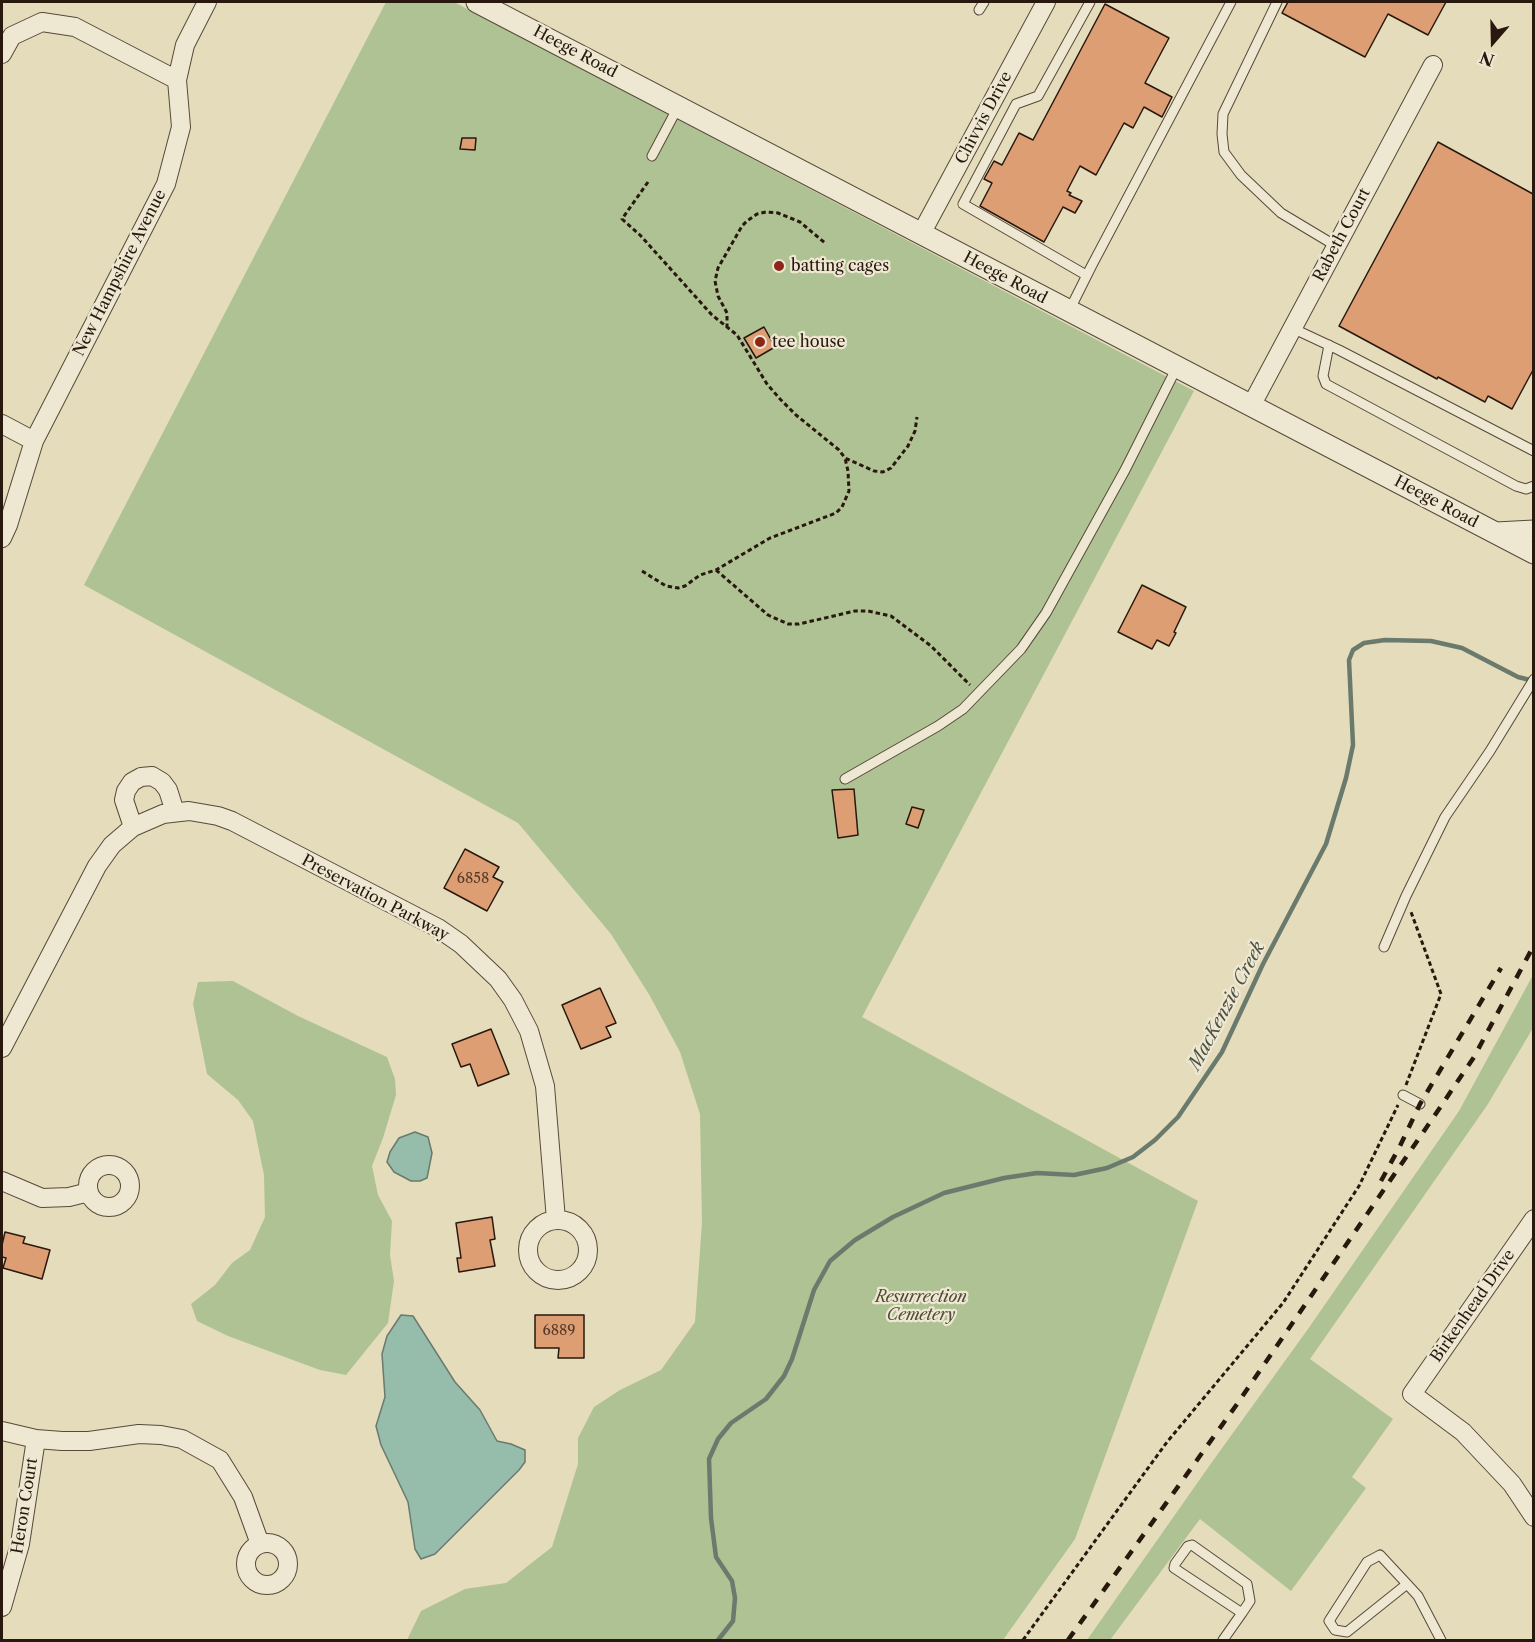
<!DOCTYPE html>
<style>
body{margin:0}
#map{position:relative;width:1535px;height:1642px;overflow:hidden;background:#e5dcbb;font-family:"Libre Caslon Text",serif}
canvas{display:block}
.frame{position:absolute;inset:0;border:3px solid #28180e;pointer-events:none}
.north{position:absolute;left:1463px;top:12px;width:60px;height:60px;-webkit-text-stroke:4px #eee8d3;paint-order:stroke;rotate:200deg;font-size:16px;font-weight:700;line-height:24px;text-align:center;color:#28180e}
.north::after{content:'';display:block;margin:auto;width:21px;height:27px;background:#28180e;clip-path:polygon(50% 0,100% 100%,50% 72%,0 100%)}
</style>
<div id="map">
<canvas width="1535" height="1642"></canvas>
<div class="frame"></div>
<div class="north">N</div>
</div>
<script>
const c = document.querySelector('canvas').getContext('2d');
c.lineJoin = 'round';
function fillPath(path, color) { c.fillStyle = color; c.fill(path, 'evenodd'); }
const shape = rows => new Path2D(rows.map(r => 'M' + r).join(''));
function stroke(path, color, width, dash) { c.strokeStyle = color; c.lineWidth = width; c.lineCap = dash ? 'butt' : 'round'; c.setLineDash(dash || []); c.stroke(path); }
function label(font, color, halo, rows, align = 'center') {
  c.font = font + ' "Libre Caslon Text",serif'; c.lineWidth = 4.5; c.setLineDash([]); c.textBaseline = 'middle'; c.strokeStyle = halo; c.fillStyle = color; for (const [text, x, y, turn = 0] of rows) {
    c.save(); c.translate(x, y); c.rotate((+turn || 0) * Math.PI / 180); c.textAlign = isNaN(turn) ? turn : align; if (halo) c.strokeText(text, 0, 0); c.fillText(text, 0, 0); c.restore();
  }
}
const green = shape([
 [386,2,454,2,1194,391,862,1017,1198,1201,1075,1539,1003,1640,407,1640,421,1611,465,1589,506,1583,552,1547,578,1464,578,1438,594,1407,620,1390,661,1370,695,1322,702,1222,700,1114,680,1052,650,996,611,934,518,823,84,585],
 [1533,975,1533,1028,1488,1104,1310,1359,1393,1419,1352,1477,1366,1488,1291,1591,1200,1519,1110,1640,1087,1640,1212,1462,1308,1329,1459,1111],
 [233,981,298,1016,387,1057,395,1079,396,1095,383,1138,372,1166,378,1195,392,1221,390,1255,394,1281,388,1323,346,1375,320,1370,228,1336,197,1321,191,1304,215,1285,232,1263,250,1250,265,1217,264,1175,253,1121,238,1100,207,1074,193,1004,198,982]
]);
const water = shape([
 [415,1132,428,1137,432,1153,427,1178,420,1181,411,1181,394,1172,387,1162,390,1152,399,1138,415,1132],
 [401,1315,413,1316,455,1382,480,1410,497,1441,511,1444,525,1450,525,1462,519,1470,435,1554,421,1559,415,1549,408,1502,381,1445,376,1426,385,1397,382,1354,387,1336,401,1315]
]);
const stream = shape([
 [718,1640,733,1621,735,1598,732,1581,716,1557,711,1518,709,1459,718,1439,731,1423,766,1399,784,1376,792,1359,814,1290,830,1261,855,1240,893,1217,944,1193,1004,1178,1037,1173,1074,1175,1107,1168,1133,1157,1155,1140,1178,1117,1222,1052,1263,964,1326,844,1346,778,1353,745,1349,660,1353,650,1364,643,1385,640,1431,641,1462,648,1518,677,1534,681]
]);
const building = shape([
 [1288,2,1446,2,1428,35,1388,14,1365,57,1282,13,1288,2],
 [1105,4,1169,38,1145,83,1172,97,1162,117,1144,107,1133,128,1124,123,1096,175,1080,166,1067,191,1071,193,1069,195,1082,201,1075,213,1063,207,1044,242,980,206,992,183,984,179,994,161,1002,165,1019,133,1033,140,1105,4],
 [462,138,476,138,475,150,460,149,462,138],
 [1438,142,1533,194,1533,370,1512,409,1488,396,1485,402,1438,377,1437,379,1339,326,1438,142],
 [764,327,775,347,756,358,744,338,764,327],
 [1142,585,1186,607,1174,632,1176,633,1169,646,1157,640,1152,649,1118,632,1142,585],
 [854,789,858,835,838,838,832,790,854,789],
 [912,807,924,810,918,828,906,824,912,807],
 [465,849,499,867,493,877,503,882,487,911,444,888,465,849],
 [600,988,616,1023,606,1027,611,1037,581,1049,562,1005,600,988],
 [491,1029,509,1074,478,1086,470,1064,461,1067,452,1044,491,1029],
 [492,1217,495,1239,490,1240,495,1266,459,1272,457,1258,461,1258,456,1223,492,1217],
 [5,1232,25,1237,23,1243,50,1250,42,1279,3,1268,6,1258,2,1257,2,1245,5,1232],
 [535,1315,584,1315,584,1358,558,1358,559,1348,535,1348,535,1315]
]);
const path = shape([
 [648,182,622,219,640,235,712,315,737,335,767,384,780,399,796,415,839,450,845,458,874,471,883,472,891,468,908,446,915,431,917,417],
 [727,328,727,313,718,296,715,281,718,268,742,226,747,221,757,214,766,212,778,213,800,222,825,243],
 [716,570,768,615,788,624,799,624,855,611,868,611,891,616,931,646,970,685],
 [642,571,666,586,678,588,685,586,700,575,716,570,770,538,836,513,842,507,849,491,848,471,845,458],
 [1406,1085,1441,994,1411,912],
 [1023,1640,1167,1442,1283,1303,1359,1186,1398,1105]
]);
const service = shape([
 [1277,2,1223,114,1222,134,1224,152,1241,175,1281,213,1336,246],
 [979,10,984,2],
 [652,156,678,107],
 [1086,275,963,204,1016,104,1038,96,1090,2],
 [1069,311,1091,267,1231,2],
 [1292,328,1339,350,1534,451],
 [1329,345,1323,376,1326,384,1516,486,1526,489,1534,486],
 [845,779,938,726,963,709,1021,649,1046,613,1125,470,1177,367],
 [1384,947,1406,896,1445,817,1490,751,1534,679],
 [1403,1095,1420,1104],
 [1407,1584,1347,1632,1335,1630,1329,1621,1367,1562,1380,1555,1407,1584,1418,1596,1441,1640],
 [1223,1640,1242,1613,1250,1601,1247,1584,1192,1545,1188,1546,1175,1564,1174,1568,1242,1613]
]);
const minor = shape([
 [2,54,12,36,42,22,75,27,177,80],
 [921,234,1046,2],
 [1251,406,1433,65],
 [2,424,34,441],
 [2,538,8,525,34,441,166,184,181,127,177,80,185,45,207,2],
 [133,827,124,800,126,791,132,782,141,777,152,776,162,782,168,790,175,812],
 [2,1048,97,866,112,845,133,827,163,814,189,811,218,816,232,821,438,928,461,944,498,979,513,1000,529,1031,545,1086,556,1220],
 '88 1186a21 21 0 1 1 42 0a21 21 0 1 1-42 0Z',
 [2,1181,42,1198,69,1197,89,1192],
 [1534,1219,1412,1394,1463,1432,1512,1484,1534,1517],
 '528 1250a30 30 0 1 1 60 0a30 30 0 1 1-60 0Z',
 [2,1431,36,1439,62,1441,89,1441,139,1434,161,1435,182,1439,220,1460,243,1497,260,1544],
 '246 1564a21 21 0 1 1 42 0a21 21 0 1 1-42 0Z',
 [2,1607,20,1544,36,1439]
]);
const tertiary = shape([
 [477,2,1534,553],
 [1496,533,1534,531]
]);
const rail = shape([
 [1381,1181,1400,1146,1420,1104,1501,968],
 [1068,1640,1235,1407,1437,1112,1474,1057,1534,945]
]);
const markers = [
 [779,266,6,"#8f2418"],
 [760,342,6,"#8f2418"]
];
const numberNames = [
 ["6858",473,879],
 ["6889",559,1331]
];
const streetNames = [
 ["Heege Road",575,52,28],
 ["Chivvis Drive",984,118,-62],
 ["Rabeth Court",1342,235,-62],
 ["New Hampshire Avenue",120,273,-63],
 ["Heege Road",1005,278,28],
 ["Heege Road",1436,502,28],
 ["Preservation Parkway",375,898,28],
 ["Birkenhead Drive",1473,1306,-55],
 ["Heron Court",25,1506,-81]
];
const poiNames = [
 ["batting cages",791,266],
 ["tee house",772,342]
];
const parkNames = [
 ["Resurrection",921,1297],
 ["Cemetery",921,1315]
];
const waterNames = [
 ["MacKenzie Creek",1227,1006,-62]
];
fillPath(green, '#afc294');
fillPath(water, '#96bcab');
stroke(water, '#6a7a6c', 1.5);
stroke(stream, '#6a7a6c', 4.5);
fillPath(building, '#dd9e74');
stroke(building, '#28180e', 1.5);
stroke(service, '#574939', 11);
stroke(minor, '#574939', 20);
stroke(tertiary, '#574939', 23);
stroke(path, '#28180e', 3, [4.5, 3]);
stroke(service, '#eee8d3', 9);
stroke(minor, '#eee8d3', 18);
stroke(tertiary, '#eee8d3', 21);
stroke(rail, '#28180e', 4.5, [10, 10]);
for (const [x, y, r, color] of markers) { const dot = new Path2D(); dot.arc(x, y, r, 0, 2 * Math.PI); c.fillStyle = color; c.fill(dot); stroke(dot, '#eee8d3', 2); }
label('14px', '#553a28', null, numberNames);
label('16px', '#28180e', '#eee8d3', streetNames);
label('16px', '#28180e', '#eee8d3', poiNames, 'left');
label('italic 16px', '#504b36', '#eee8d3', parkNames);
label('italic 18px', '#4e5145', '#eee8d3', waterNames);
</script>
